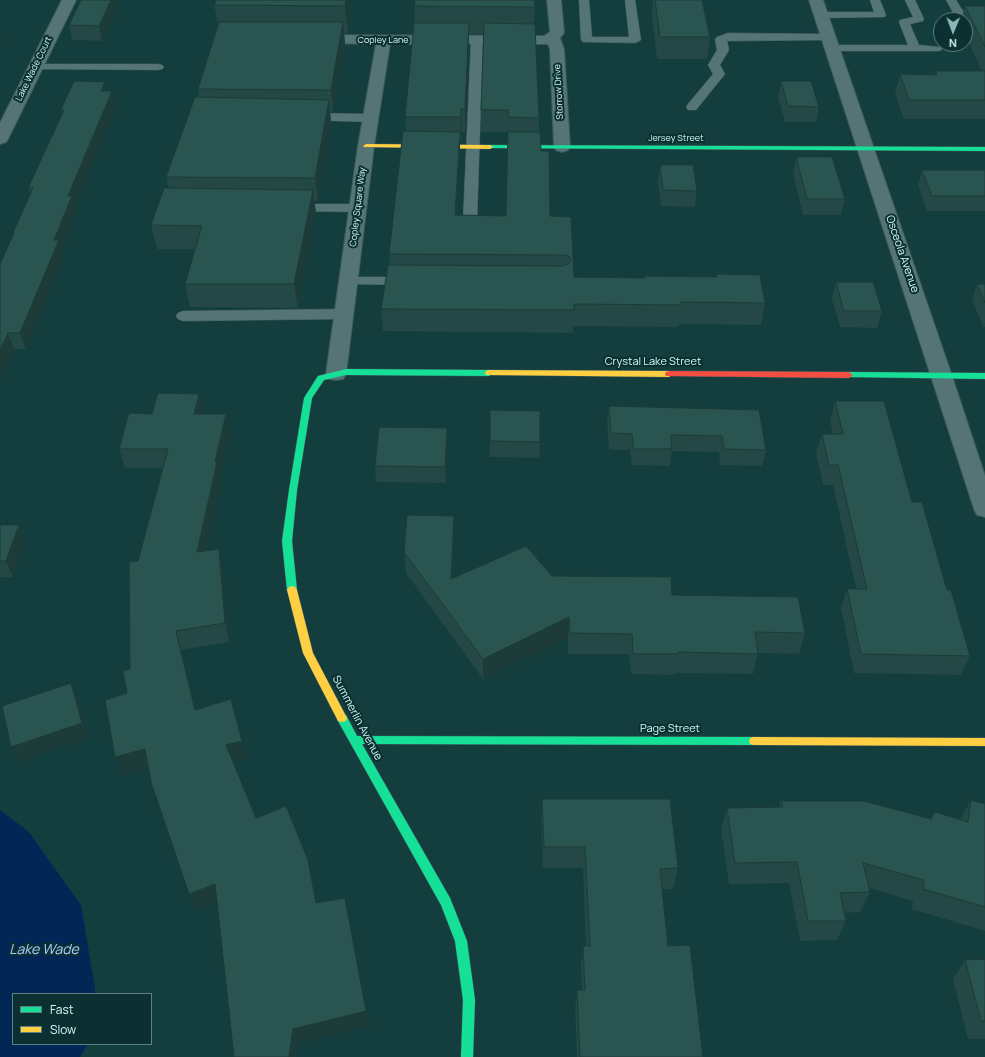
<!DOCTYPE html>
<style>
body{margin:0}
#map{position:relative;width:985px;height:1057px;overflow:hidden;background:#143d3e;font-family:Manrope,sans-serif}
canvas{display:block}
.legend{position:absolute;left:12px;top:993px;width:140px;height:52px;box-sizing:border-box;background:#0c3031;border:1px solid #5a8081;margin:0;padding:5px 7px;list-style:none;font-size:12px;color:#d0f8f8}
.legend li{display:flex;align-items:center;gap:8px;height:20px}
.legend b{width:20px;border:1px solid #5a8081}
.north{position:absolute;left:933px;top:12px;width:40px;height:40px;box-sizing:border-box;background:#0c3031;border:1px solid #5a8081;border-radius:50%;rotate:181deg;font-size:11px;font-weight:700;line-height:16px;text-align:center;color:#d0f8f8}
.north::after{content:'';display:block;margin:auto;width:14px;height:18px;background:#8eb7b7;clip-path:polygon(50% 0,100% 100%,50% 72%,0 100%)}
</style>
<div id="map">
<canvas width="985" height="1057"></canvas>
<ul class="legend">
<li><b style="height:5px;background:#16e098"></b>Fast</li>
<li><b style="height:5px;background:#ffcf43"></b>Slow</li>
</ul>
<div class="north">N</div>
</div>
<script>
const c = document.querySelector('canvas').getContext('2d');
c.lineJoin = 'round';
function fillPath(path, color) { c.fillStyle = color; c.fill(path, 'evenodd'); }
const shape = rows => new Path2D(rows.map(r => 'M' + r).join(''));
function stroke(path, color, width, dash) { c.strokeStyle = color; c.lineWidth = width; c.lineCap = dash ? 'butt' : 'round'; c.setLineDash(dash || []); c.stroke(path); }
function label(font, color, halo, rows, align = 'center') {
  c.font = font + ' Manrope,sans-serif'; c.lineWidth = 4; c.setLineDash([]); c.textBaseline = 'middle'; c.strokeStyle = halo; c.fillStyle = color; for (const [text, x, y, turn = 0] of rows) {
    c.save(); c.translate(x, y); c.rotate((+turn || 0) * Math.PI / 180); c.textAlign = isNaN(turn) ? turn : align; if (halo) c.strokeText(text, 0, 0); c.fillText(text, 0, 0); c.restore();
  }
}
const water = shape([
 [0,810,29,832,81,905,95,988,95,994,13,994,13,1044,88,1044,80,1057,0,1057]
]);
const lane = shape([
 [579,0,589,0,592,37,629,37,625,0,635,0,641,40,635,43,583,42,581,40,579,0],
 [870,0,880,0,886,15,885,17,821,18,816,15,821,12,874,12,870,0],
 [905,0,915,0,924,19,923,21,910,24,919,45,940,47,942,49,940,51,833,51,827,48,833,45,908,45,899,22,900,20,913,17,905,0],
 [946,0,956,0,963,11,985,11,985,17,955,16,946,0],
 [728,33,829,34,835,37,829,40,727,41,729,50,720,65,725,74,696,110,688,110,686,107,688,104,713,74,708,65,717,50,715,39,717,37,728,33],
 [477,37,483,40,477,221,475,224,470,225,465,224,463,221,471,40,477,37],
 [35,64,158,64,162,65,164,67,162,69,158,70,31,69,29,67,31,65,35,64],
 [307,113,371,114,375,115,377,118,375,121,371,122,303,120,301,117,303,114,307,113],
 [292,204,358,204,363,205,365,208,363,211,358,212,287,211,285,208,287,205,292,204],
 [349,277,408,277,413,278,415,281,413,284,408,285,344,284,342,281,344,278,349,277],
 [344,309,349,311,351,314,349,317,344,319,183,321,178,319,176,316,178,313,183,311,344,309]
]);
const street = shape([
 [62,0,76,0,8,139,6,142,0,144,0,123,62,0],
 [547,0,561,0,564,33,560,38,564,49,570,147,568,150,562,152,556,150,554,147,550,49,548,44,390,44,374,146,346,374,343,379,336,380,329,379,326,374,358,146,376,44,315,43,310,42,308,39,310,36,315,35,544,36,550,32,547,0],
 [809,0,823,0,952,376,985,476,985,517,977,515,974,509,809,0]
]);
const fast = shape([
 [490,145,985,147,985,151,488,148,487,147,490,145],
 [346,369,489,370,493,373,489,376,346,375,324,380,312,398,297,490,292,541,297,590,295,593,292,594,289,593,287,590,282,541,289,490,304,398,318,376,346,369],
 [849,372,985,373,985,379,846,377,845,375,849,372],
 [342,714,346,715,357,736,754,737,758,738,759,741,758,744,754,745,362,744,450,898,467,941,475,1000,473,1057,461,1057,463,1000,455,941,441,905,338,721,337,718,338,715,342,714]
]);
const slow = shape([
 [366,144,490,145,493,147,490,149,364,147,363,146,366,144],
 [489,370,669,371,673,374,669,377,486,375,485,373,486,371,489,370],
 [292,586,295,587,297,590,313,653,347,718,346,721,342,722,338,721,303,653,287,590,289,587,292,586],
 [754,737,985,738,985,746,754,745,750,744,749,741,750,738,754,737]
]);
const jam = shape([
 [669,371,849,372,853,375,849,378,666,376,665,374,666,372,669,371]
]);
const wall = shape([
 [349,0,351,17,348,33,344,33,345,44,333,112,330,112,331,123,318,201,314,201,316,213,298,308,190,307,185,284,195,249,157,249,151,225,169,188,166,177,199,97,198,89,218,25,214,5],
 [653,0,702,0,710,37,707,59,657,59,652,16],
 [414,6,535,7,534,24,539,118,539,132,541,151,550,216,571,217,574,277,644,278,645,276,716,277,716,274,765,303,761,325,679,324,678,327,573,326,573,333,383,331,381,309,390,265,389,254,406,131,405,117,415,23],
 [469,34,484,34,481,110,481,132,508,132,506,216,456,215,460,153,460,140,461,140,462,132,465,132,469,45],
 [965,6,985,6,985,119,904,119,895,93,900,74,934,75,936,71,982,71,965,35,965,20,961,20],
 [118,7,102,41,72,40,69,25],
 [781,81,819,107,816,122,785,122,778,97],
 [105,82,107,91,116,106,75,206,77,212,62,249,64,256,26,349,14,349,0,382,14,235,13,233,30,196,28,188,62,113,61,109],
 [796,157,845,199,841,215,803,215,793,173],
 [660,165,697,191,695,207,661,206,658,181],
 [922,170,985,170,985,211,927,211,918,185],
 [836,282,882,311,877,328,840,327,832,298],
 [977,284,985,284,985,327,983,327,972,299],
 [835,401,912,502,947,590,970,656,961,675,854,673,841,608,847,589,856,589,833,485,823,485,816,453,822,434,833,434,830,421],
 [609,406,759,410,766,450,762,466,720,465,719,452,672,451,670,466,632,465,630,450,609,450,607,422],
 [204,413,203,414,230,434,220,475,222,481,206,551,223,568,229,642,181,650,196,709,247,758,233,762,256,818,312,876,317,903,369,1026,297,1043,296,1057,234,1057,217,902,196,911,189,894,148,767,122,775,115,757,127,693,130,669,138,561,163,468,125,468,119,449,152,414],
 [447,428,448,445,446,483,376,482,375,466],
 [490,441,540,442,539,458,490,457],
 [0,525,25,541,13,577,0,577],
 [455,537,453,579,552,576,672,595,805,633,799,654,758,653,753,674,675,673,675,675,631,674,629,654,568,654,568,638,483,679,406,573,404,552],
 [542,799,678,868,673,889,662,889,668,946,703,1057,577,1057,575,1008,577,990,582,990,581,965,583,946,586,946,583,868,543,868,541,820],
 [971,800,985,804,985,931,912,909,913,901,869,888,870,892,860,912,844,913,846,921,837,940,800,941,789,883,729,884,721,829,727,808,779,807,781,801,931,819,935,812,960,819],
 [985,959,985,1039,968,1039,953,979,965,960]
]);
const shadedWall = shape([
 [111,0,116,0,118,7,102,41,99,26],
 [346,0,349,0,351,17,348,33,345,6],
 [343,22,345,44,333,112,331,90],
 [469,23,469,45,465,132,465,109],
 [0,33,3,42,0,47],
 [105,82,109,97,101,91],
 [112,91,116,106,75,206,77,212,62,249,64,256,26,349,20,333,54,240,68,196],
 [329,100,331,123,318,201,315,178],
 [461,109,462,132,461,140],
 [460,132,460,153,455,237,455,215],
 [313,190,316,213,298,308,294,284],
 [8,333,14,349,0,382,0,351],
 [199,394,204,413,199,433,194,414],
 [226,414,230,434,220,475,222,481,202,571,197,552,215,462],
 [447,428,448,445,446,483,445,467],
 [454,516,455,537,452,600,451,579],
 [19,525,25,541,13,577,6,561],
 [219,549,223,568,229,642,225,623],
 [569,617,568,638,483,679,483,659],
 [176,631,181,650,201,728,195,710],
 [71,683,78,699,88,738,18,762,11,747],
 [231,699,247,758,231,763,226,745],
 [145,749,151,766,122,775,115,757],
 [308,860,312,876,320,920,316,903],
 [215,884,221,900,196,911,189,894],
 [348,914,369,1026,297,1043,296,1057,289,1057,293,1029]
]);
const building = shape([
 [81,0,111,0,99,26,69,25,81,0],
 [216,0,346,0,345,6,214,5,216,0],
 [415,0,534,0,535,7,414,6,415,0],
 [655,0,702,0,710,37,660,37,655,0],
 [965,6,985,6,985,47,965,6],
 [219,22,343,22,331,90,198,89,219,22],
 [414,23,469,23,465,109,461,109,461,117,405,117,414,23],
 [484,23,535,24,539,118,508,117,508,110,481,110,484,23],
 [936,71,985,71,985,100,909,100,900,74,937,75,936,71],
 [74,81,105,82,101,91,112,91,68,196,72,196,54,240,59,240,20,333,8,333,0,351,0,264,14,233,13,233,33,188,28,188,64,110,61,109,74,81],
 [781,81,811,81,819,107,788,106,781,81],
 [195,97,329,100,315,178,166,177,195,97],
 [403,131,460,132,455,215,506,216,508,132,540,132,541,151,549,151,550,216,571,217,574,277,645,278,645,276,717,277,716,274,760,275,765,303,681,302,681,305,574,304,574,310,381,309,388,265,563,266,568,264,571,261,569,256,563,255,389,254,403,131],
 [796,157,832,157,845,199,807,199,796,157],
 [660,165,693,165,697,191,663,190,660,165],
 [922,170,985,170,985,196,932,196,922,170],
 [164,188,313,190,294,284,185,284,202,226,151,225,164,188],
 [836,282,873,282,882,311,844,311,836,282],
 [977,284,985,284,985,303,977,284],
 [158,393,199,394,194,414,226,414,215,462,217,462,197,552,219,549,225,623,176,631,195,710,231,699,242,741,226,745,256,818,286,806,308,860,316,903,345,898,366,1011,293,1029,289,1057,234,1057,215,884,189,894,151,782,145,749,115,757,105,700,127,693,123,671,130,669,129,562,138,561,168,449,119,449,129,413,152,414,158,393],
 [835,401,884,401,912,502,922,502,947,590,951,590,970,656,861,654,847,589,867,589,838,465,829,465,822,434,843,434,835,401],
 [609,406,759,410,766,450,724,449,722,436,671,435,672,449,634,449,632,434,611,433,609,406],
 [490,410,540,411,540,442,490,441,490,410],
 [379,427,447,428,445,467,375,466,379,427],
 [407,515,454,516,451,579,526,546,552,576,671,577,672,595,798,597,805,633,755,632,758,654,678,652,678,654,633,654,632,634,570,633,569,617,483,659,404,552,407,515],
 [0,525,19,525,6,561,0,561,0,525],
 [71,683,82,723,11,747,2,706,71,683],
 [542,799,670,799,678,868,660,869,668,946,690,945,703,1057,580,1057,577,990,585,990,583,946,590,946,585,847,544,847,542,799],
 [971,800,985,804,985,907,923,889,924,880,863,863,870,892,840,893,846,921,808,921,797,862,735,863,727,808,783,807,781,801,864,801,931,819,935,812,968,822,971,800],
 [985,959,985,1021,981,1021,965,960,985,959]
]);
const farStreetnames = [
 ["Copley Lane",383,40],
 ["Lake Wade Court",34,69,-64],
 ["Storrow Drive",559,92,-93],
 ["Jersey Street",676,138],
 ["Copley Square Way",358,207,-83]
];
const streetNames = [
 ["Osceola Avenue",902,254,71],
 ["Crystal Lake Street",653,362],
 ["Summerlin Avenue",357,718,62],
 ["Page Street",670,729]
];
const nearWaternames = [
 ["Lake Wade",44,950]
];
fillPath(water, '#022757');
stroke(lane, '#3c5a5b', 1);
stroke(street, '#3c5a5b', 2);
stroke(fast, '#3c5a5b', 1);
stroke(slow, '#3c5a5b', 1);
stroke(jam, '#3c5a5b', 1);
fillPath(lane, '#557475');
fillPath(street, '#557475');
fillPath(fast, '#16e098');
fillPath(slow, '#ffcf43');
fillPath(jam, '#f24e42');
fillPath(wall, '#234845');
fillPath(shadedWall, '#1d3b38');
fillPath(building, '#295450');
stroke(building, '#1d3b38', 1);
label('9px', '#d0f8f8', '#0c3031', farStreetnames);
label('11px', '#d0f8f8', '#0c3031', streetNames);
label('italic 14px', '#a9ccfe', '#0c3031', nearWaternames);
</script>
